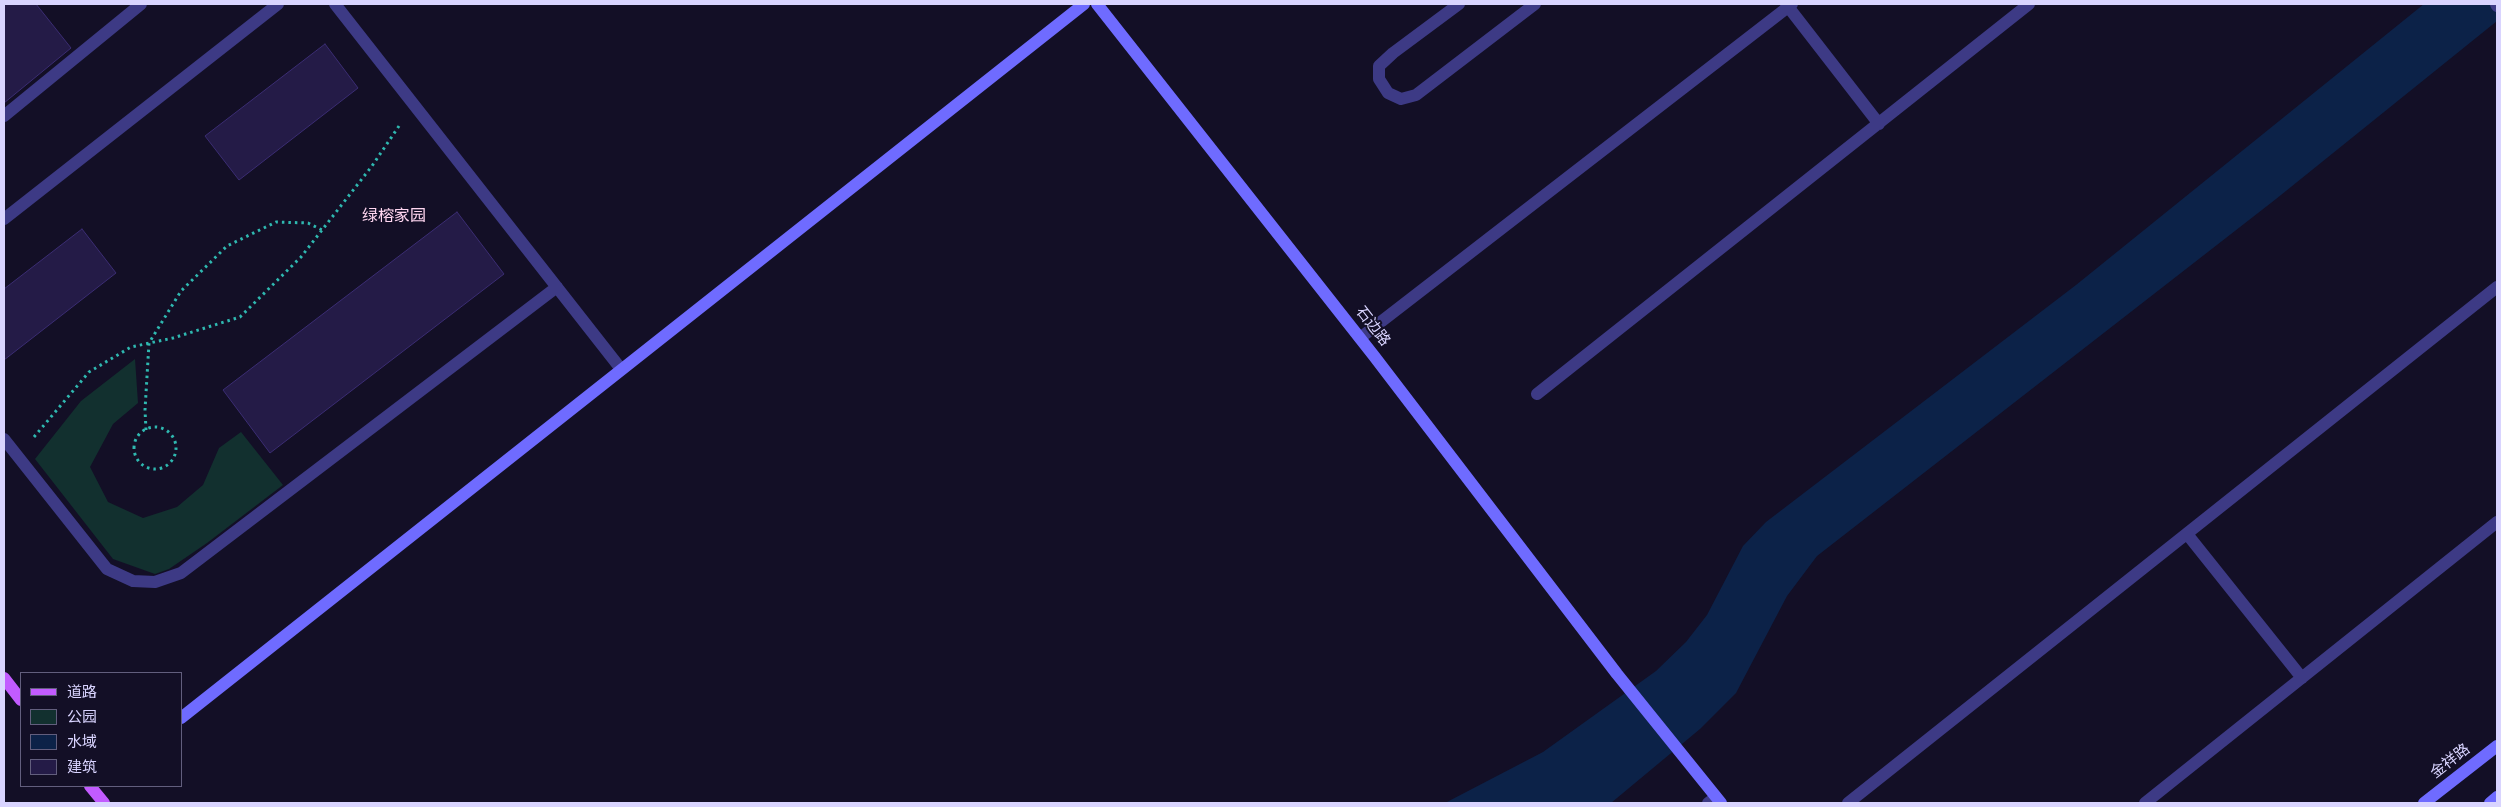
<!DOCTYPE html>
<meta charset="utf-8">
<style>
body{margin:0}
#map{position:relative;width:2501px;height:807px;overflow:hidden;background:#130f26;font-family:"Source Sans 3","Noto Sans SC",sans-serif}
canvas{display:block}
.frame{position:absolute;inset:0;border:5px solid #d9d4ff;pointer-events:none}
.legend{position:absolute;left:20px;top:672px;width:162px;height:115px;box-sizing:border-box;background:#130f26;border:1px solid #625e7d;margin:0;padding:6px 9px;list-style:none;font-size:15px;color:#d9d4ff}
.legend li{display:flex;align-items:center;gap:10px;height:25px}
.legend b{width:25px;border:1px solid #625e7d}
</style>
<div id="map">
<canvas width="2501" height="807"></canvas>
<div class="frame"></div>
<ul class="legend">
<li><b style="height:6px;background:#c25bff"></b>道路</li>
<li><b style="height:14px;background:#12302f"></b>公园</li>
<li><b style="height:14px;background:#0c2248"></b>水域</li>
<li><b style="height:14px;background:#241b47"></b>建筑</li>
</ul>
</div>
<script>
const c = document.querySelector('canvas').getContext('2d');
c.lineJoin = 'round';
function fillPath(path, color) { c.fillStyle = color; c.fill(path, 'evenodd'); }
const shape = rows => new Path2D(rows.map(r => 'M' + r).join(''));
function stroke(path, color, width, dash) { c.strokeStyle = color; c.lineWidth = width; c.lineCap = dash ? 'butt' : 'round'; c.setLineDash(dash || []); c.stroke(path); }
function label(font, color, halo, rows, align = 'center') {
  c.font = font + ' "Source Sans 3","Noto Sans SC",sans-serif'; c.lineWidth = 4; c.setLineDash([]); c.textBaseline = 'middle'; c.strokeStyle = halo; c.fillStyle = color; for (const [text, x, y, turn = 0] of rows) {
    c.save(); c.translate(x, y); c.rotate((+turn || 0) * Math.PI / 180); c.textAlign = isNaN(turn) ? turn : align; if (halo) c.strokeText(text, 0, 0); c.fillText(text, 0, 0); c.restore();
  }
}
const green = shape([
 [135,359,138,403,113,424,90,467,108,502,143,518,177,507,203,485,219,448,241,432,283,485,207,543,169,569,155,574,113,559,35,459,81,401]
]);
const water = shape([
 [2424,4,2497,4,2497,21,2276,199,1817,556,1787,596,1736,693,1700,729,1611,803,1445,803,1543,752,1656,671,1686,642,1707,615,1743,546,1766,522,2076,285]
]);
const building = shape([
 [4,4,36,4,71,48,4,103,4,4],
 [325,44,358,88,239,180,205,136,325,44],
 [457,212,504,274,270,453,223,390,457,212],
 [82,229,116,273,4,360,4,289,82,229]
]);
const path = shape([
 '134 448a21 21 0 1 1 42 0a21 21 0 1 1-42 0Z',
 [146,430,145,410,149,343,181,291,227,246,276,222,308,223,322,230],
 [34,437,89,372,131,347,173,338,240,317,301,257,372,166,399,126]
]);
const lane = shape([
 [335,4,621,369],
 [1459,4,1393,53,1379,66,1379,79,1388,93,1401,99,1416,95,1535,4],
 [1786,4,1879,124],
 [2496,4,2497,6],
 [4,116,141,4],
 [4,219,278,4],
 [1360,338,1792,4],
 [1537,394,2029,4],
 [4,439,107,569,133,581,155,582,181,573,557,287],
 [2187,534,2302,678],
 [1708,803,1716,797],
 [1848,803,2497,287],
 [2145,803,2497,522]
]);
const secondary = shape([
 [1097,4,1374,356,1617,674,1721,803],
 [181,718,1084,4],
 [2424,803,2497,746],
 [2490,803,2497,797]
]);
const primary = shape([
 [4,678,21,700],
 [90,786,104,803]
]);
const streetNames = [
 ["石边路",1372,327,52],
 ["金祥路",2451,762,-38]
];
const neighbourhoodNames = [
 ["绿榕家园",394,217]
];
fillPath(green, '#12302f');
fillPath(water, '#0c2248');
fillPath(building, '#241b47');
stroke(building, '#3b2d73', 1);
stroke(path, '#2fb8b0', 3, [2.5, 4]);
stroke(lane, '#3d3a85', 12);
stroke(secondary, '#6f6bff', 12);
stroke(primary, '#c25bff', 12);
label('15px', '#d9d4ff', '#130f26', streetNames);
label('16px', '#ffd6f0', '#130f26', neighbourhoodNames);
</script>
